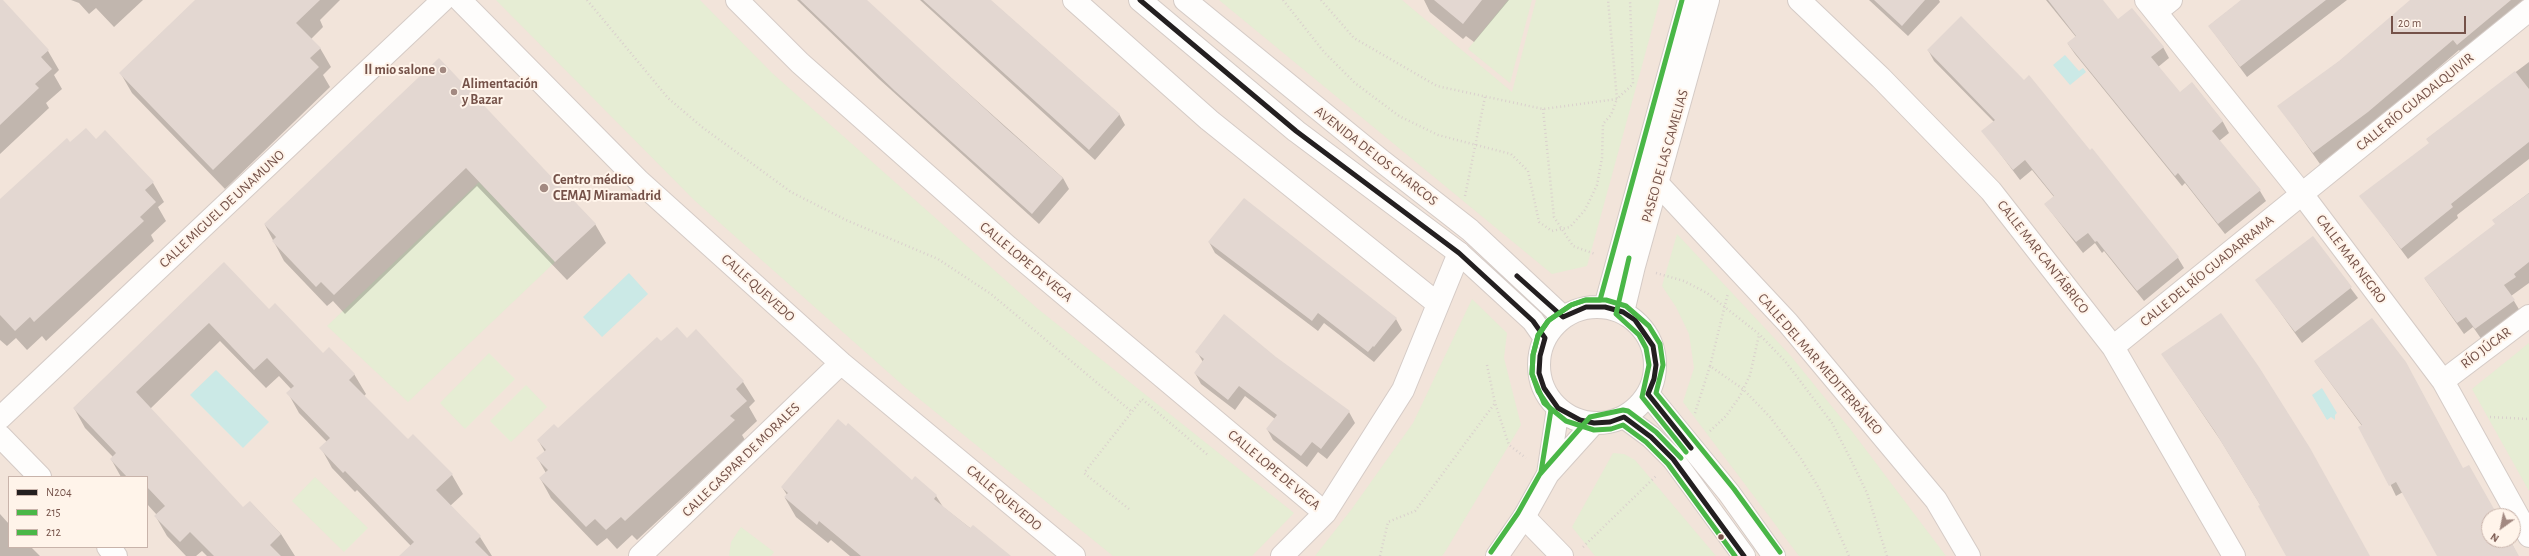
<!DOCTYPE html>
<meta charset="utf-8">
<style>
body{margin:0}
#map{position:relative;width:2529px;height:556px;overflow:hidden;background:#f6f0ea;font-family:"Alegreya Sans",sans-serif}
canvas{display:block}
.legend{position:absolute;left:8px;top:476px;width:140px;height:72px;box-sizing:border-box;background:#fff4ea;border:1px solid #c8b3aa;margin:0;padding:5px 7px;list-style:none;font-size:12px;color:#755249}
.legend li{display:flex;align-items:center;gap:8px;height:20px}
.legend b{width:20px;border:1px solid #c8b3aa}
.north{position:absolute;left:2481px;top:508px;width:40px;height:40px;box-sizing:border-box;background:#fff4ea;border:1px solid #c8b3aa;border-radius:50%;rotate:213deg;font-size:11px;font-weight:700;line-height:16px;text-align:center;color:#755249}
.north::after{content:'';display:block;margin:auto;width:14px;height:18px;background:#a28981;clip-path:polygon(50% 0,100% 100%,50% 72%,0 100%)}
.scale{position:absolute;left:2391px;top:16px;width:75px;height:18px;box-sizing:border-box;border:2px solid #755249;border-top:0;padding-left:5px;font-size:12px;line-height:14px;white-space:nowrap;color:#755249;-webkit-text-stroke:3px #fff4ea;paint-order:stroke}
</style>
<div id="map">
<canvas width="2529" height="556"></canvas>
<ul class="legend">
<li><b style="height:5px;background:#231f20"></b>N204</li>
<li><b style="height:5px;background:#4ab747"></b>215</li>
<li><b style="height:5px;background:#4ab747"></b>212</li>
</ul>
<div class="north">N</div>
<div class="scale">20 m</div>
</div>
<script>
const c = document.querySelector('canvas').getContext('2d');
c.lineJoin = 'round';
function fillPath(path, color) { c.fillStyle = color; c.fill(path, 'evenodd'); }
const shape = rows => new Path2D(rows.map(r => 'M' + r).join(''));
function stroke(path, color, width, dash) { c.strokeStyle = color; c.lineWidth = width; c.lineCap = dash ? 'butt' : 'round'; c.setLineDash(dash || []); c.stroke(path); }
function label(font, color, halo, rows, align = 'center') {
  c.font = font + ' "Alegreya Sans",sans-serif'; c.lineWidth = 4; c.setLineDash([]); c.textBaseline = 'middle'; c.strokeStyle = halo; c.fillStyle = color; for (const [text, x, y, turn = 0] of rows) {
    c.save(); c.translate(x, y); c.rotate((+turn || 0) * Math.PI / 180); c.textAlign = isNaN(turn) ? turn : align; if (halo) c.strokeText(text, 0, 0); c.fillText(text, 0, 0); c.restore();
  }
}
const residential = shape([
 [0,0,2529,0,2529,556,0,556],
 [9,477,147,477,147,547,9,547],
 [2489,516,2513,516,2513,540,2489,540]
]);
const green = shape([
 [496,0,700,0,772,73,1038,309,1294,513,1252,556,1113,556,907,389,694,200],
 [1219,0,1402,0,1512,92,1536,0,1660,0,1587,266,1552,274],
 [1508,0,1532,0,1510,83,1468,49],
 [479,182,555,262,408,402,327,326],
 [1677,234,1790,355,1851,430,1946,556,1799,556,1683,402,1694,368,1689,334,1676,307,1662,286],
 [1472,299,1507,333,1504,358,1521,425,1445,552,1442,556,1315,556,1351,510,1413,423],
 [2529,343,2529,491,2472,389],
 [489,353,515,379,465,429,440,403],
 [526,385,547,407,511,442,490,421],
 [1613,453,1624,454,1635,460,1716,556,1595,556,1572,527],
 [315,477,368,528,344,552,292,501],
 [741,527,774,552,771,556,729,556,731,542]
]);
const water = shape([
 [2065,55,2079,71,2083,68,2086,72,2070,85,2053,65],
 [629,273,648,294,602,337,583,317],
 [216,370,269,422,243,448,190,395],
 [2322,388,2337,413,2335,415,2335,420,2331,417,2327,420,2312,395]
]);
const shadow = shape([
 [0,0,48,51,59,70,54,75,62,89,46,103,49,108,0,154],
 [71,0,143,0,114,27,96,8,89,14,79,3],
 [197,0,340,0,320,20,323,27,311,39,320,48,331,67,323,75,330,87,225,189,132,93,121,74],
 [797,0,864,0,1063,178,1069,189,1039,224,879,79],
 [920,0,990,0,1119,114,1125,125,1095,160],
 [1424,0,1509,0,1474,42,1466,36,1463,39,1430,12],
 [1869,0,1939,0,1940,2,1908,36],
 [2046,0,2101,0,2118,20,2163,47,2169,58,2158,67,2180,93,2192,83,2223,122,2229,133,2219,141,2260,191,2266,201,2225,234,2185,183,2182,186,2075,54,2068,44,2076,37],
 [2242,0,2347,0,2247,77,2209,26],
 [2413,0,2529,0,2464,55,2459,50,2374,123,2320,164,2279,106,2340,61],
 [1928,50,2178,258,2184,268,2144,301,2104,251,2102,253,2095,243,2083,253,2045,204,2054,197,2032,170,2020,180,1983,131,1994,122,1934,61],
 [439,60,595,224,606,243,567,280,477,186,345,314,333,301,327,306,284,261,265,225],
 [2529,62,2529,159,2457,215,2458,218,2408,259,2361,196,2430,144,2427,139],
 [96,140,153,183,164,202,158,207,166,221,151,235,154,241,46,341,42,336,27,350,16,338,7,346,0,340,0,201,70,144],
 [2529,193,2529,283,2511,296,2520,311,2482,340,2473,327,2464,334,2425,279,2496,224,2493,220],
 [2313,238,2358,298,2302,343,2257,280],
 [1209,242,1396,319,1402,330,1374,362,1324,323,1318,331,1215,253],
 [224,264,269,310,323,354,354,374,366,394,364,396,408,441,452,475,463,494,450,506,480,537,492,556,408,556,411,546,357,490,355,492,332,468,321,448,327,442,299,413,288,393,292,390,279,376,266,388,220,341,150,409,243,509,250,502,281,534,295,556,207,556,202,551,196,556,186,556,167,536,156,517,157,515,147,504,147,477,121,477,111,459,113,457,85,428,74,408],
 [696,331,743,382,755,401,749,407,757,421,742,435,745,440,637,540,632,535,617,549,607,538,597,546,551,498,540,478,546,473,538,459,545,452,538,440,558,430,661,343,687,340],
 [1197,352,1276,358,1349,412,1355,423,1327,459,1318,452,1307,467,1273,440,1267,429,1275,419,1245,396,1235,410,1201,384,1195,373,1203,362],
 [2162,354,2369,556,2287,556,2261,506,2221,441],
 [2315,362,2463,469,2497,516,2489,516,2489,540,2510,540,2518,556,2438,556,2403,492,2396,496,2362,426],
 [912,481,936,496,943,507,1006,556,850,556,831,540,828,543,796,517,785,498,787,495,782,487],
 [0,514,9,524,9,547,31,547,40,556,0,556]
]);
const building = shape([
 [0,0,3,0,49,50,41,57,52,69,35,84,39,88,0,125],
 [195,0,320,0,296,23,321,48,310,58,319,67,213,170,119,73],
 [800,0,867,0,1006,128,1063,178,1032,214,895,91],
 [923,0,991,0,1120,114,1089,150],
 [1434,0,1482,0,1463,24],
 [1874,0,1925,0,1902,26],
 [2048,0,2103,0,2118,19,2132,8,2164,47,2151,57,2180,92,2192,82,2223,121,2212,131,2261,190,2218,224,2178,173,2175,176,2067,43,2076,36],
 [2241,0,2326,0,2240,67,2208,26],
 [2410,0,2511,0,2457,45,2453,40,2368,112,2313,153,2277,106,2339,61],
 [1961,16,2024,80,2029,75,2090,150,2092,148,2179,257,2137,291,2097,241,2095,242,2088,233,2076,242,2044,204,2054,196,2025,160,2013,170,1981,131,1995,120,1927,50],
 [439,58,596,224,555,262,466,168,334,295,321,282,316,287,272,241,276,237,264,224],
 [2515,71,2529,89,2529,142,2451,204,2453,207,2401,249,2359,196,2429,143,2426,139],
 [86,128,96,139,105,130,154,182,145,190,156,202,140,217,144,221,34,322,30,317,15,331,0,315,0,199,67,138,70,142],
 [2529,193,2529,262,2514,274,2516,277,2504,285,2515,300,2475,329,2466,317,2457,323,2424,278,2495,224,2492,220],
 [1244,198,1397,318,1374,347,1373,346,1368,352,1318,313,1312,321,1208,242],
 [2313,236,2352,287,2295,332,2255,280],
 [224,262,269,309,275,303,323,353,329,347,355,374,349,380,408,439,413,434,453,474,436,490,481,536,475,542,489,556,399,556,414,542,345,471,343,473,319,448,330,438,286,393,294,386,267,358,254,370,209,323,136,392,243,507,250,501,281,534,270,545,281,556,214,556,190,532,180,542,154,516,165,506,147,487,147,477,127,477,110,459,116,453,73,408],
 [2221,313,2259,367,2310,448,2370,556,2286,556,2258,506,2260,505,2214,430,2161,354],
 [1224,314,1276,357,1350,411,1321,449,1312,442,1301,456,1266,429,1277,415,1239,386,1228,400,1194,373,1204,359,1195,352],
 [2372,318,2406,362,2463,468,2469,465,2498,516,2489,516,2489,540,2510,540,2519,556,2437,556,2396,482,2389,486,2358,427,2362,425,2314,361],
 [677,327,687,338,696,329,744,381,736,389,747,401,730,416,735,420,625,521,621,517,606,530,595,519,586,527,539,478,548,470,536,458,546,450,537,440,554,424,558,428,657,337,661,341],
 [838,419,846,426,848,423,912,480,915,476,937,495,934,499,970,528,973,525,1011,556,861,556,819,521,817,525,784,497,788,493,781,487]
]);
const path = shape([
 [587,0,668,98,702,127,791,192,846,220,938,259,991,294,1132,412],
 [1283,0,1324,52,1355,83,1399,116,1438,135,1511,154,1528,171,1539,222,1552,231,1570,227,1585,210,1597,185,1602,158,1603,124,1611,115,1617,99,1608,0],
 [1321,0,1354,38,1437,86,1543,109,1617,99,1633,84,1630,0],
 [1543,109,1554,217,1573,246,1595,254],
 [1465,196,1485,97],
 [1656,273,1684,281,1707,293,1759,334,1785,361,1832,423,1850,458,1867,493,1887,556],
 [1487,365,1495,403],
 [1710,366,1728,293],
 [1695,413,1710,366,1743,389,1770,417,1800,457,1820,490,1849,556],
 [2490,417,2529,419],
 [1710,431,1726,416,1740,396,1750,375,1759,335],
 [1129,509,1084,473,1142,399,1209,456],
 [1583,547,1657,475],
 [1380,556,1388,522,1415,511,1495,403,1509,445,1526,458]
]);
const minor = shape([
 [460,0,639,181,841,363,1074,556],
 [737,0,800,63,1008,247,1325,513],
 [1074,0,1209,120,1438,304],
 [1799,0,1881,78,1991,191,2113,347,2234,556],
 [2146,0,2302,194,2443,381,2529,536],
 [2156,12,2171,0],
 [1657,183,1788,323,1936,500,1969,556],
 [2113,347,2529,10],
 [2443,381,2529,316],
 [0,418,443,0],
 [0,436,40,477],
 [1524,517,1562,556],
 [108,547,116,556],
 [640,556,841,363],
 [1282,556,1325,513,1403,390,1459,253]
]);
const tertiary = shape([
 [1140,0,1296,131,1459,253,1533,321,1545,338],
 [1185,0,1383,162,1470,230,1563,317],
 '1539 365a58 58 0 1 1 116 0a58 58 0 1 1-116 0Z',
 [1605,307,1689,0],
 [1623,312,1634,266,1708,0],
 [1648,394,1729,493,1774,556],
 [1624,417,1651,437,1673,459,1744,556],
 [1548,474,1558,408],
 [1497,556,1524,517,1548,474,1594,423]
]);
const bus1 = shape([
 [1140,0,1296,131,1459,253,1533,321,1545,338,1540,356,1539,373,1544,388,1558,408,1580,420,1594,423,1610,422,1624,417,1651,437,1673,459,1744,556],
 [1517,276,1563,317,1586,307,1605,307,1623,312,1635,320,1653,346,1656,365,1654,379,1648,394,1691,448]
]);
const bus2 = shape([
 [1682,0,1600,300,1585,300,1571,305,1548,321,1538,336,1533,355,1532,374,1544,403,1566,421,1594,430,1611,429,1623,425,1646,442,1668,464,1735,556],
 [1629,258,1616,314,1639,335,1646,348,1649,365,1642,397,1686,452]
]);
const bus3 = shape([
 [1540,474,1590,417,1623,410,1628,411,1656,432,1681,458],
 [1491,552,1518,513,1541,472,1551,410,1538,391,1532,374,1533,355,1538,335,1549,320,1571,305,1586,300,1606,300,1626,306,1649,326,1660,344,1663,365,1656,393,1734,489,1780,552]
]);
const markers = [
 [443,70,4,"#a28981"],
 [454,92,4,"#a28981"],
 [544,188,5,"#a28981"],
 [1721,537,3.5,"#755249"]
];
const poiNames = [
 ["Il mio salone",435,70,"right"],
 ["Alimentación",462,84],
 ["y Bazar",462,100],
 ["Centro médico",553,180],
 ["CEMAJ Miramadrid",553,196]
];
const streetNames = [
 ["CALLE RÍO GUADALQUIVIR",2415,102,-39],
 ["AVENIDA DE LOS CHARCOS",1376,156,38],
 ["PASEO DE LAS CAMELIAS",1665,156,-74],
 ["CALLE MIGUEL DE UNAMUNO",222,209,-43],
 ["CALLE MAR CANTÁBRICO",2043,257,52],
 ["CALLE MAR NEGRO",2351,259,53],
 ["CALLE LOPE DE VEGA",1026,262,40],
 ["CALLE DEL RÍO GUADARRAMA",2207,271,-39],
 ["CALLE QUEVEDO",758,288,42],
 ["RÍO JÚCAR",2486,348,-37],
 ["CALLE DEL MAR MEDITERRÁNEO",1820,364,49],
 ["CALLE GASPAR DE MORALES",741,460,-44],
 ["CALLE LOPE DE VEGA",1274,470,40],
 ["CALLE QUEVEDO",1004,498,40]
];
fillPath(residential, '#f2e4da');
fillPath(green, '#e6edd4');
fillPath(water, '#cbe9e6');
fillPath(shadow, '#0003');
fillPath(building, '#e3d7d1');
stroke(minor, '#d5cbc6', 24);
stroke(tertiary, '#d5cbc6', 24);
stroke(path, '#dad0cd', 2.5, [1, 3]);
stroke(minor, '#fefdfc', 22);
stroke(tertiary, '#fefdfc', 22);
stroke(bus1, '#231f20', 5);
stroke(bus2, '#4ab747', 5);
stroke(bus3, '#4ab747', 5);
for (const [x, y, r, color] of markers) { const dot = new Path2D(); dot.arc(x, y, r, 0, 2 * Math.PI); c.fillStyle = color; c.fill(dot); stroke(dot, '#fff4ea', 1.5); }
label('bold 14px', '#755249', '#fff4ea', poiNames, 'left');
label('14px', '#755249', '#fff4ea', streetNames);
</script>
